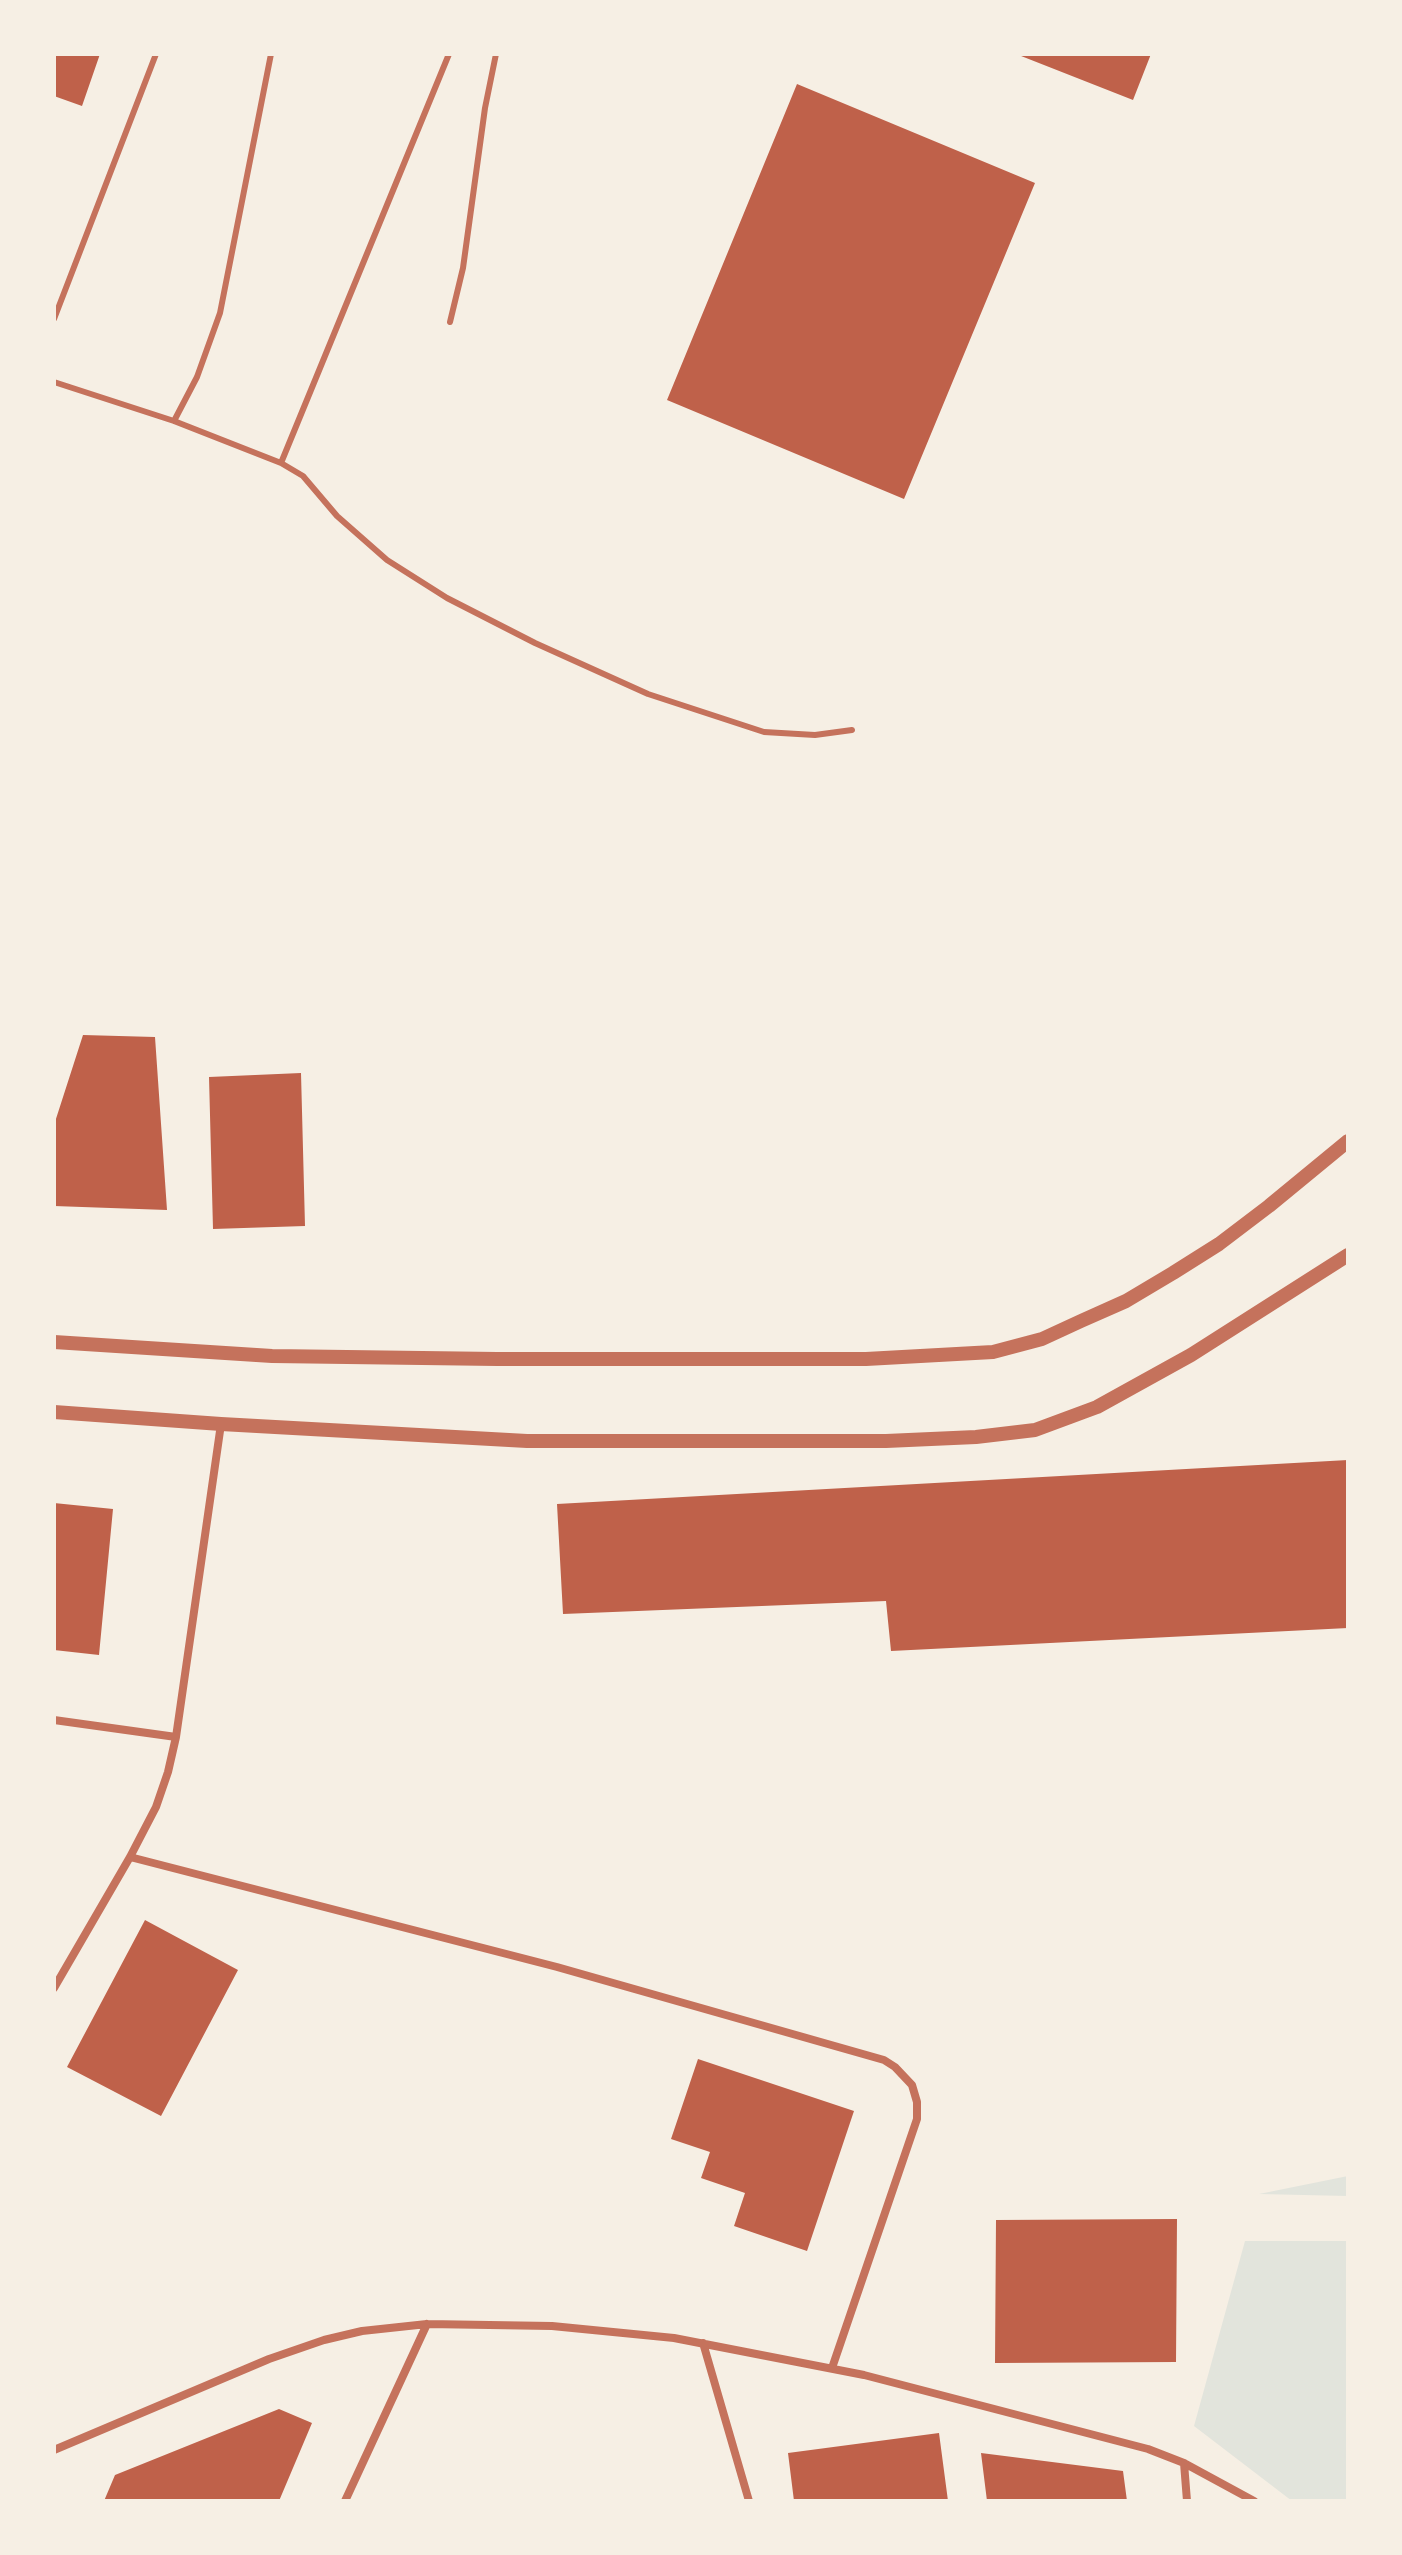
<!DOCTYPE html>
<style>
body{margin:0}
#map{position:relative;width:1402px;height:2555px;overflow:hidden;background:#f6efe4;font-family:"Work Sans",sans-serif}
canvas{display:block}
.frame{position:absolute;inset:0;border:56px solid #f6efe4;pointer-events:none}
</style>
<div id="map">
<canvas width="1402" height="2555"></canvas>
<div class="frame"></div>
</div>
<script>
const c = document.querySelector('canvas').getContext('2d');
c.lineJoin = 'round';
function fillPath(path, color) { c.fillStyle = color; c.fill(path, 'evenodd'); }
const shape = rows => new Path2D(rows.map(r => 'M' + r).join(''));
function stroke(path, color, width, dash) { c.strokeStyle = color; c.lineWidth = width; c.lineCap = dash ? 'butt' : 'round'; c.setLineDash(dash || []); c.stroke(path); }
const green = shape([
 [1348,2176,1348,2196,1259,2194],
 [1245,2241,1348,2241,1348,2501,1292,2501,1194,2426]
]);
const building = shape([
 [54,54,100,54,82,106,54,96],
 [1016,54,1151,54,1133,100],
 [797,84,1035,183,904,499,667,400],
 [83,1035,155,1037,167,1210,54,1206,54,1125],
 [301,1073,305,1226,213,1229,209,1077],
 [1348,1460,1348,1628,891,1651,886,1601,563,1614,557,1504],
 [54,1503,113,1509,99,1655,54,1650],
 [145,1920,238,1970,161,2116,67,2067],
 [698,2059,854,2111,807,2251,734,2226,745,2193,701,2178,710,2152,671,2139],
 [1177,2219,1176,2362,995,2363,996,2220],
 [279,2409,312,2423,279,2501,104,2501,115,2475],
 [939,2433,948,2501,794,2501,788,2453],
 [981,2453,1123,2471,1127,2501,987,2501]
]);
const service = shape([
 [54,319,156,54],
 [450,322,463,268,485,108,496,54],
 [54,382,174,421,281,463,303,476,337,516,387,560,447,598,535,643,648,694,764,732,815,735,852,730],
 [174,421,197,377,220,313,271,54],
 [281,463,449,54]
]);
const minor = shape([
 [54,1720,176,1737],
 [130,1857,557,1967,884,2060,895,2067,912,2085,917,2102,917,2119,832,2368],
 [54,1988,130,1857,156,1807,168,1772,176,1737,221,1424],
 [703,2343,749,2501],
 [54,2450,269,2359,324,2340,362,2331,427,2324,552,2326,674,2338,864,2375,1148,2449,1184,2463,1254,2501],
 [1184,2463,1187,2501],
 [345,2501,427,2324]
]);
const tertiary = shape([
 [54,1342,272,1356,497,1359,866,1359,993,1352,1042,1339,1081,1321,1126,1301,1173,1273,1219,1244,1269,1206,1348,1141],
 [54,1412,221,1424,527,1441,886,1441,976,1437,1035,1430,1097,1407,1191,1355,1348,1255]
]);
fillPath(green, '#e2e4dc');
fillPath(building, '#bf614a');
stroke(service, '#c5725c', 6);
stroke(minor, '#c5725c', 8);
stroke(tertiary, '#c5725c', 14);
</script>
